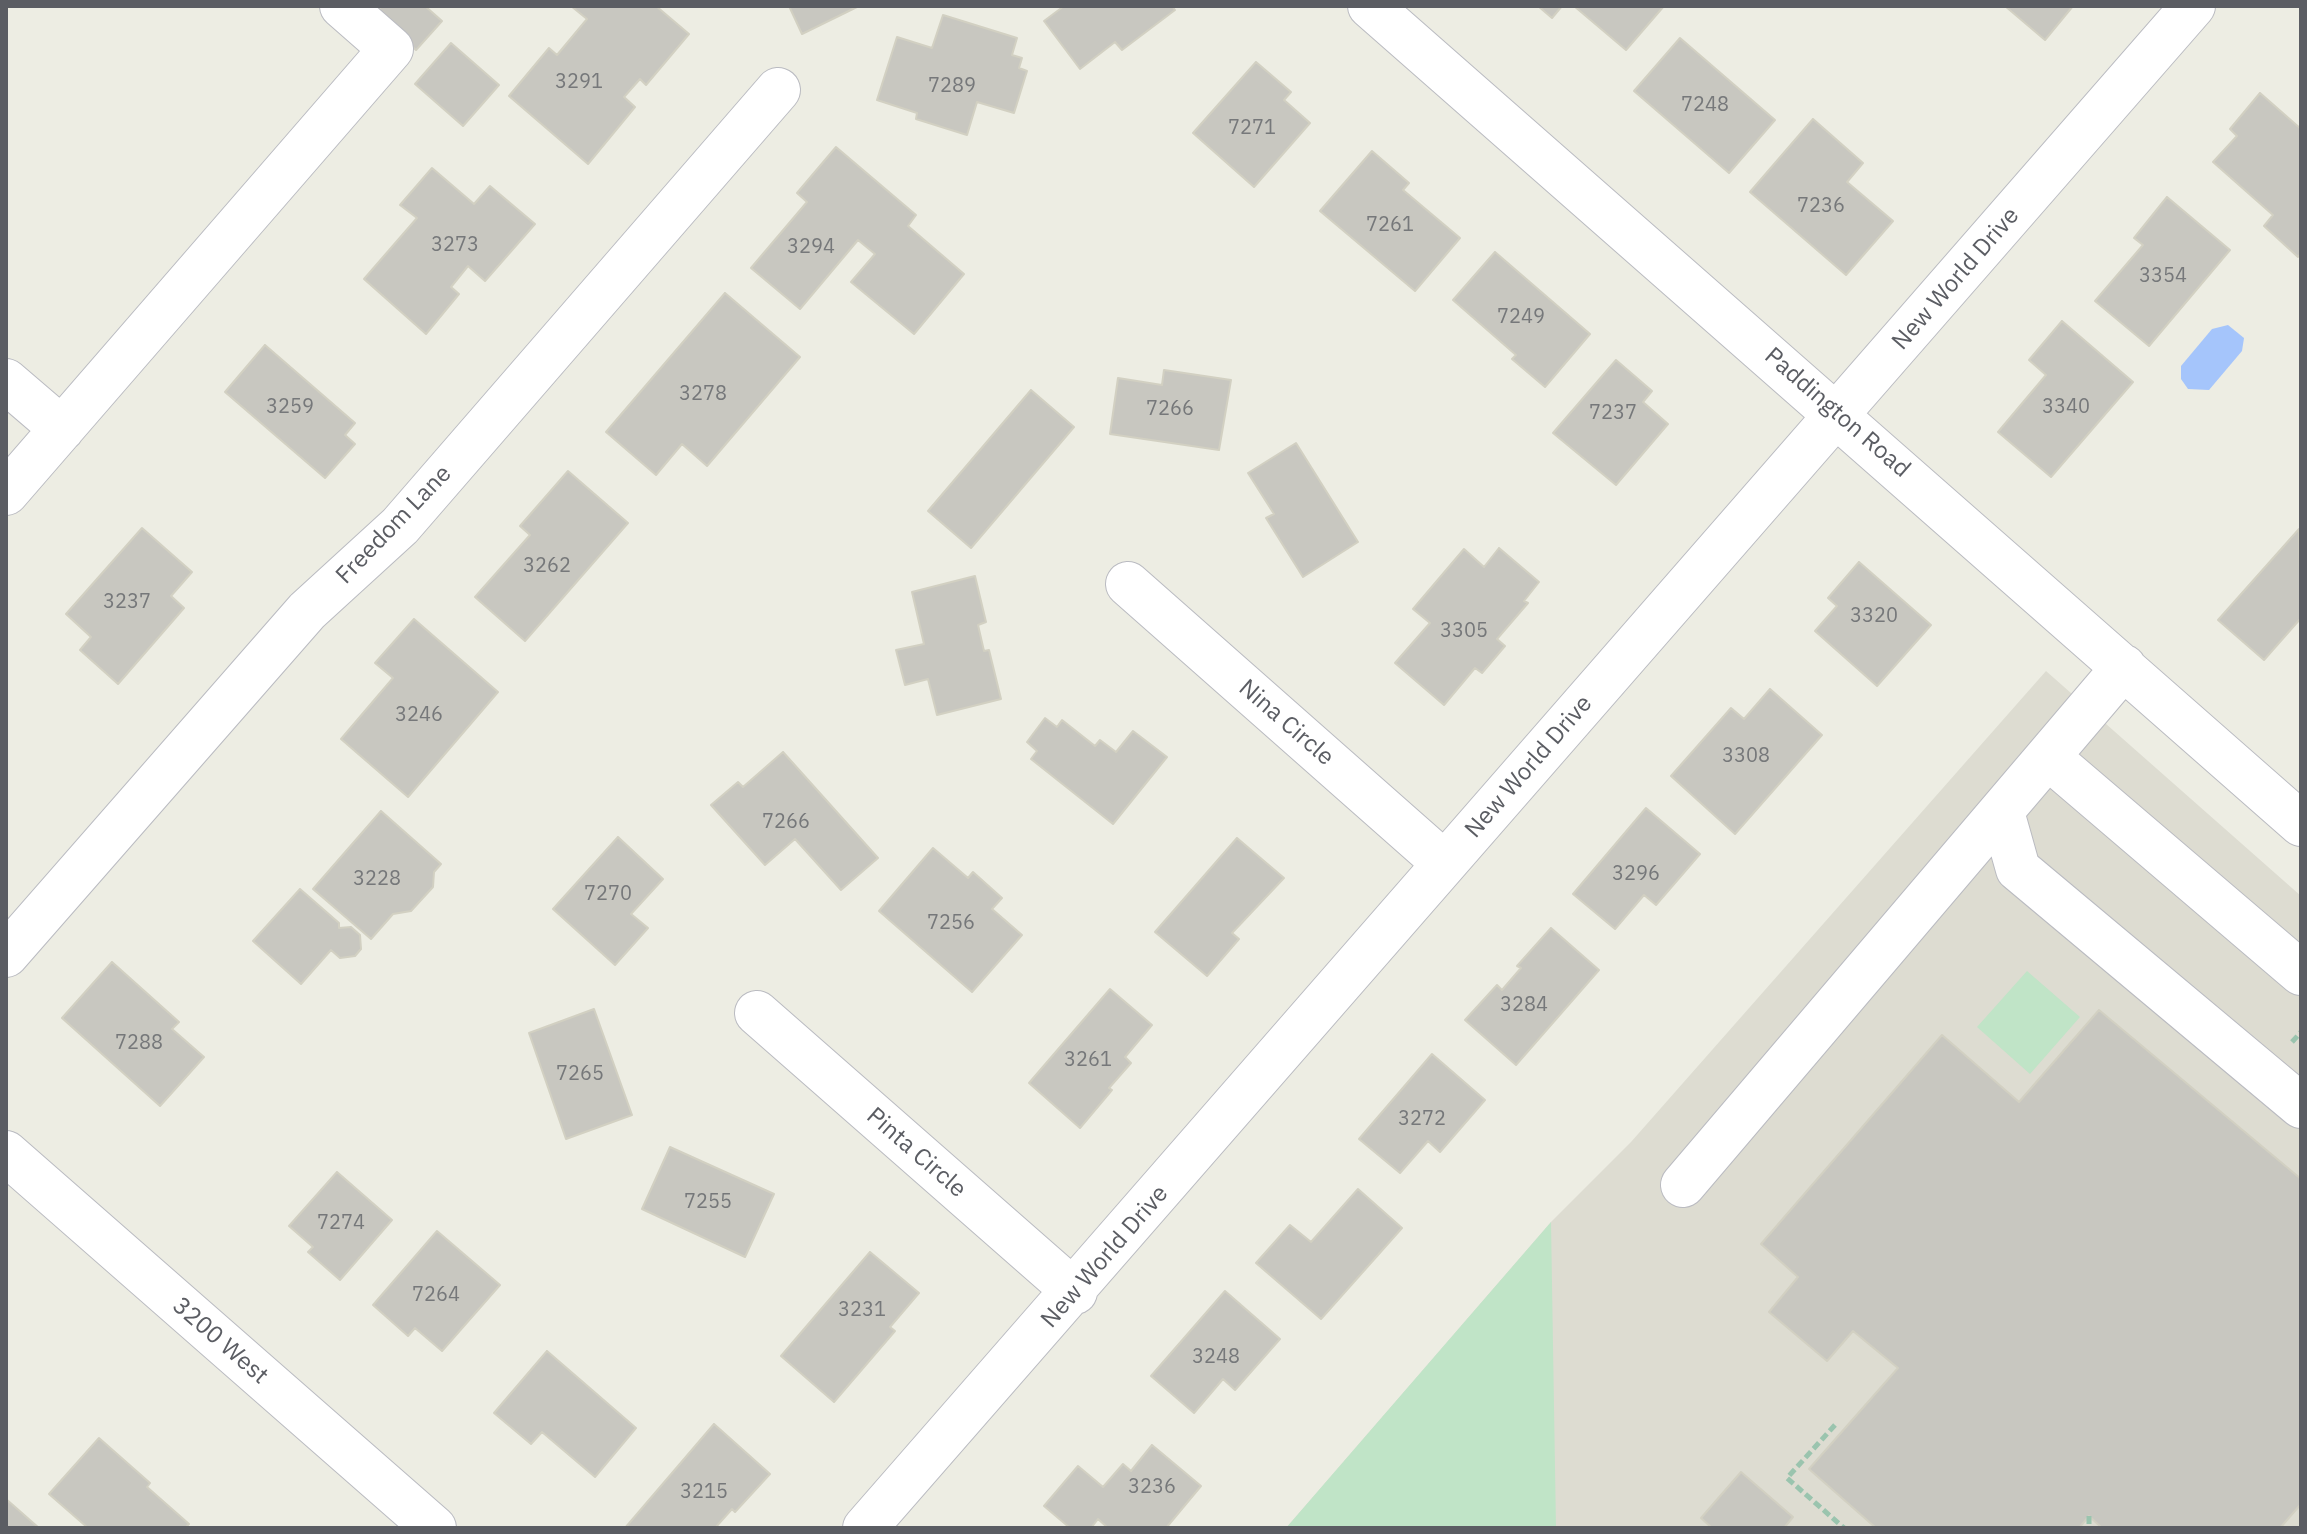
<!DOCTYPE html>
<style>
body{margin:0}
#map{position:relative;width:2307px;height:1534px;overflow:hidden;background:#edede3;font-family:"IBM Plex Sans",sans-serif}
canvas{display:block}
.frame{position:absolute;inset:0;border:8px solid #5b5d63;pointer-events:none}
</style>
<div id="map">
<canvas width="2307" height="1534"></canvas>
<div class="frame"></div>
</div>
<script>
const c = document.querySelector('canvas').getContext('2d');
c.lineJoin = 'round';
function fillPath(path, color) { c.fillStyle = color; c.fill(path, 'evenodd'); }
const shape = rows => new Path2D(rows.map(r => 'M' + r).join(''));
function stroke(path, color, width, dash) { c.strokeStyle = color; c.lineWidth = width; c.lineCap = dash ? 'butt' : 'round'; c.setLineDash(dash || []); c.stroke(path); }
function label(font, color, halo, rows, align = 'center') {
  c.font = font + ' "IBM Plex Sans",sans-serif'; c.lineWidth = 6; c.setLineDash([]); c.textBaseline = 'middle'; c.strokeStyle = halo; c.fillStyle = color; for (const [text, x, y, turn = 0] of rows) {
    c.save(); c.translate(x, y); c.rotate((+turn || 0) * Math.PI / 180); c.textAlign = isNaN(turn) ? turn : align; if (halo) c.strokeText(text, 0, 0); c.fillText(text, 0, 0); c.restore();
  }
}
const education = shape([
 [2046,671,2301,896,2301,1528,1286,1528,1551,1222,1631,1142]
]);
const green = shape([
 [2027,971,2080,1017,2030,1074,1977,1027],
 [1551,1222,1556,1528,1286,1528]
]);
const water = shape([
 [2228,325,2244,338,2242,351,2209,390,2188,389,2181,379,2181,366,2212,329]
]);
const building = shape([
 [382,6,425,6,442,21,416,50,375,14,382,6],
 [571,6,656,6,689,34,646,85,640,79,624,97,635,107,588,164,509,96,549,48,557,55,587,19,571,6],
 [789,6,859,6,802,34,789,6],
 [1064,6,1172,6,1175,10,1122,50,1115,42,1080,69,1044,21,1064,6],
 [1538,6,1562,6,1552,18,1538,6],
 [1574,6,1664,6,1626,50,1574,6],
 [2005,6,2073,6,2045,40,2005,6],
 [943,15,1017,38,1012,55,1022,58,1019,68,1027,71,1014,113,977,102,967,135,916,119,917,113,877,100,897,37,932,48,943,15],
 [1680,38,1775,120,1729,173,1634,91,1680,38],
 [451,43,499,85,463,126,415,84,451,43],
 [1256,62,1291,92,1284,100,1310,123,1254,187,1193,133,1256,62],
 [2260,93,2301,129,2301,253,2298,257,2264,226,2273,215,2213,162,2237,136,2230,129,2260,93],
 [1813,119,1863,163,1847,182,1893,221,1846,275,1750,192,1813,119],
 [836,147,916,215,908,226,964,274,914,334,851,282,875,254,858,240,800,309,751,268,807,202,797,193,836,147],
 [1372,151,1409,183,1403,190,1460,238,1415,291,1320,211,1372,151],
 [432,168,474,204,490,186,535,224,485,281,468,266,451,287,459,294,426,334,364,279,417,218,400,205,432,168],
 [2167,197,2230,250,2149,346,2095,301,2143,245,2134,238,2167,197],
 [1495,252,1590,334,1545,387,1512,359,1516,355,1453,300,1495,252],
 [725,293,800,357,707,466,682,444,656,475,606,432,725,293],
 [2062,321,2133,382,2051,477,1998,432,2046,375,2029,360,2062,321],
 [265,345,355,423,345,435,355,444,325,478,225,392,265,345],
 [1616,360,1652,391,1643,402,1668,424,1616,485,1553,433,1616,360],
 [1164,370,1231,380,1219,450,1110,434,1118,378,1162,385,1164,370],
 [1031,390,1074,427,971,548,928,511,1031,390],
 [1296,443,1358,542,1303,577,1266,518,1274,514,1248,473,1296,443],
 [568,471,628,523,525,641,475,597,530,535,520,526,568,471],
 [142,528,192,572,171,596,184,608,118,684,80,650,91,637,66,614,142,528],
 [2299,529,2301,618,2264,660,2218,620,2299,529],
 [1499,548,1539,582,1524,601,1528,603,1497,639,1505,646,1482,673,1475,668,1444,705,1395,663,1430,623,1413,609,1464,549,1484,567,1499,548],
 [1859,562,1931,625,1877,686,1815,631,1837,606,1828,598,1859,562],
 [975,576,986,622,978,625,984,651,989,650,1001,699,937,715,928,679,905,685,896,650,924,644,912,592,975,576],
 [414,619,498,692,408,797,341,739,393,678,375,663,414,619],
 [1770,689,1822,735,1735,834,1671,776,1731,708,1744,719,1770,689],
 [1045,718,1057,727,1062,720,1095,746,1100,740,1116,752,1133,731,1167,757,1113,824,1031,759,1037,751,1027,742,1045,718],
 [783,752,878,858,841,890,795,839,765,865,711,805,738,782,743,787,783,752],
 [1646,808,1700,854,1656,905,1644,895,1615,929,1573,894,1646,808],
 [381,811,441,864,434,872,433,887,411,911,393,914,371,939,313,889,381,811],
 [618,837,663,879,631,914,648,928,615,965,553,909,618,837],
 [1237,838,1284,878,1232,933,1239,939,1207,976,1155,932,1237,838],
 [933,848,968,878,973,872,1002,898,992,909,1022,935,972,992,879,911,933,848],
 [300,889,339,923,339,928,351,927,360,935,361,949,355,956,340,958,331,950,301,984,253,941,300,889],
 [1551,928,1599,970,1516,1065,1465,1020,1497,985,1502,990,1521,968,1517,966,1551,928],
 [112,962,179,1022,172,1029,204,1057,160,1106,62,1018,112,962],
 [1110,989,1152,1025,1125,1057,1131,1063,1109,1088,1112,1090,1080,1128,1029,1083,1110,989],
 [594,1009,632,1115,566,1139,529,1033,594,1009],
 [2099,1010,2301,1179,2301,1504,2280,1528,2102,1528,2089,1516,2079,1528,1876,1528,1809,1469,1898,1368,1853,1331,1827,1361,1769,1312,1798,1277,1761,1244,1942,1035,2019,1102,2099,1010],
 [1432,1054,1485,1100,1440,1152,1428,1141,1400,1173,1359,1139,1432,1054],
 [670,1147,774,1194,745,1257,642,1209,670,1147],
 [337,1172,392,1220,340,1280,308,1252,313,1247,289,1226,337,1172],
 [1358,1189,1402,1228,1321,1319,1256,1263,1290,1225,1311,1242,1358,1189],
 [437,1231,500,1285,442,1351,415,1328,408,1336,373,1305,437,1231],
 [870,1252,919,1293,890,1327,895,1331,834,1402,781,1356,870,1252],
 [1225,1291,1280,1339,1235,1390,1223,1379,1194,1413,1151,1376,1225,1291],
 [547,1351,636,1428,595,1477,542,1432,531,1444,494,1413,547,1351],
 [714,1424,770,1474,735,1512,732,1509,715,1528,625,1528,714,1424],
 [99,1438,150,1483,147,1487,189,1524,185,1528,88,1528,49,1494,99,1438],
 [1152,1445,1201,1486,1166,1528,1108,1528,1098,1519,1091,1528,1070,1528,1044,1506,1078,1466,1103,1487,1123,1464,1131,1471,1152,1445],
 [1741,1472,1793,1517,1784,1528,1712,1528,1701,1518,1741,1472],
 [6,1499,39,1528,6,1528,6,1499]
]);
const path = shape([
 [2292,1042,2301,1032],
 [1835,1425,1787,1478,1844,1528],
 [2089,1516,2089,1528]
]);
const minor = shape([
 [1370,6,2301,824],
 [6,381,62,429],
 [6,493,391,49,342,6],
 [1128,584,1444,863],
 [2048,757,2301,973],
 [2002,812,2018,869,2301,1106],
 [6,955,307,611,400,526,778,90],
 [757,1013,1075,1292],
 [6,1153,434,1528],
 [1683,1185,2124,667],
 [865,1528,2193,6]
]);
const numberNames = [
 ["3291",579,82],
 ["7289",952,86],
 ["7248",1705,105],
 ["7271",1252,128],
 ["7236",1821,206],
 ["7261",1390,225],
 ["3273",455,245],
 ["3294",811,247],
 ["3354",2163,276],
 ["7249",1521,317],
 ["3278",703,394],
 ["3259",290,407],
 ["3340",2066,407],
 ["7266",1170,409],
 ["7237",1613,413],
 ["3262",547,566],
 ["3237",127,602],
 ["3320",1874,616],
 ["3305",1464,631],
 ["3246",419,715],
 ["3308",1746,756],
 ["7266",786,822],
 ["3296",1636,874],
 ["3228",377,879],
 ["7270",608,894],
 ["7256",951,923],
 ["3284",1524,1005],
 ["7288",139,1043],
 ["3261",1088,1060],
 ["7265",580,1074],
 ["3272",1422,1119],
 ["7255",708,1202],
 ["7274",341,1223],
 ["7264",436,1295],
 ["3231",862,1310],
 ["3248",1216,1357],
 ["3236",1152,1487],
 ["3215",704,1492]
];
const streetNames = [
 ["New World Drive",1956,279,-49],
 ["Paddington Road",1837,413,41],
 ["Freedom Lane",394,525,-46],
 ["Nina Circle",1286,723,41],
 ["New World Drive",1529,767,-49],
 ["Pinta Circle",916,1153,41],
 ["New World Drive",1105,1257,-49],
 ["3200 West",220,1341,41]
];
fillPath(education, '#dddcd1');
fillPath(green, '#c0e4c7');
fillPath(water, '#a5c5fb');
fillPath(building, '#c8c7c0');
stroke(building, '#d2d0c2', 2);
stroke(minor, '#babbc1', 46);
stroke(path, '#9ac4ae', 5, [8, 4]);
stroke(minor, '#fff', 44);
label('20px', '#76787a', null, numberNames);
label('24px', '#5b5d63', '#fff', streetNames);
</script>
